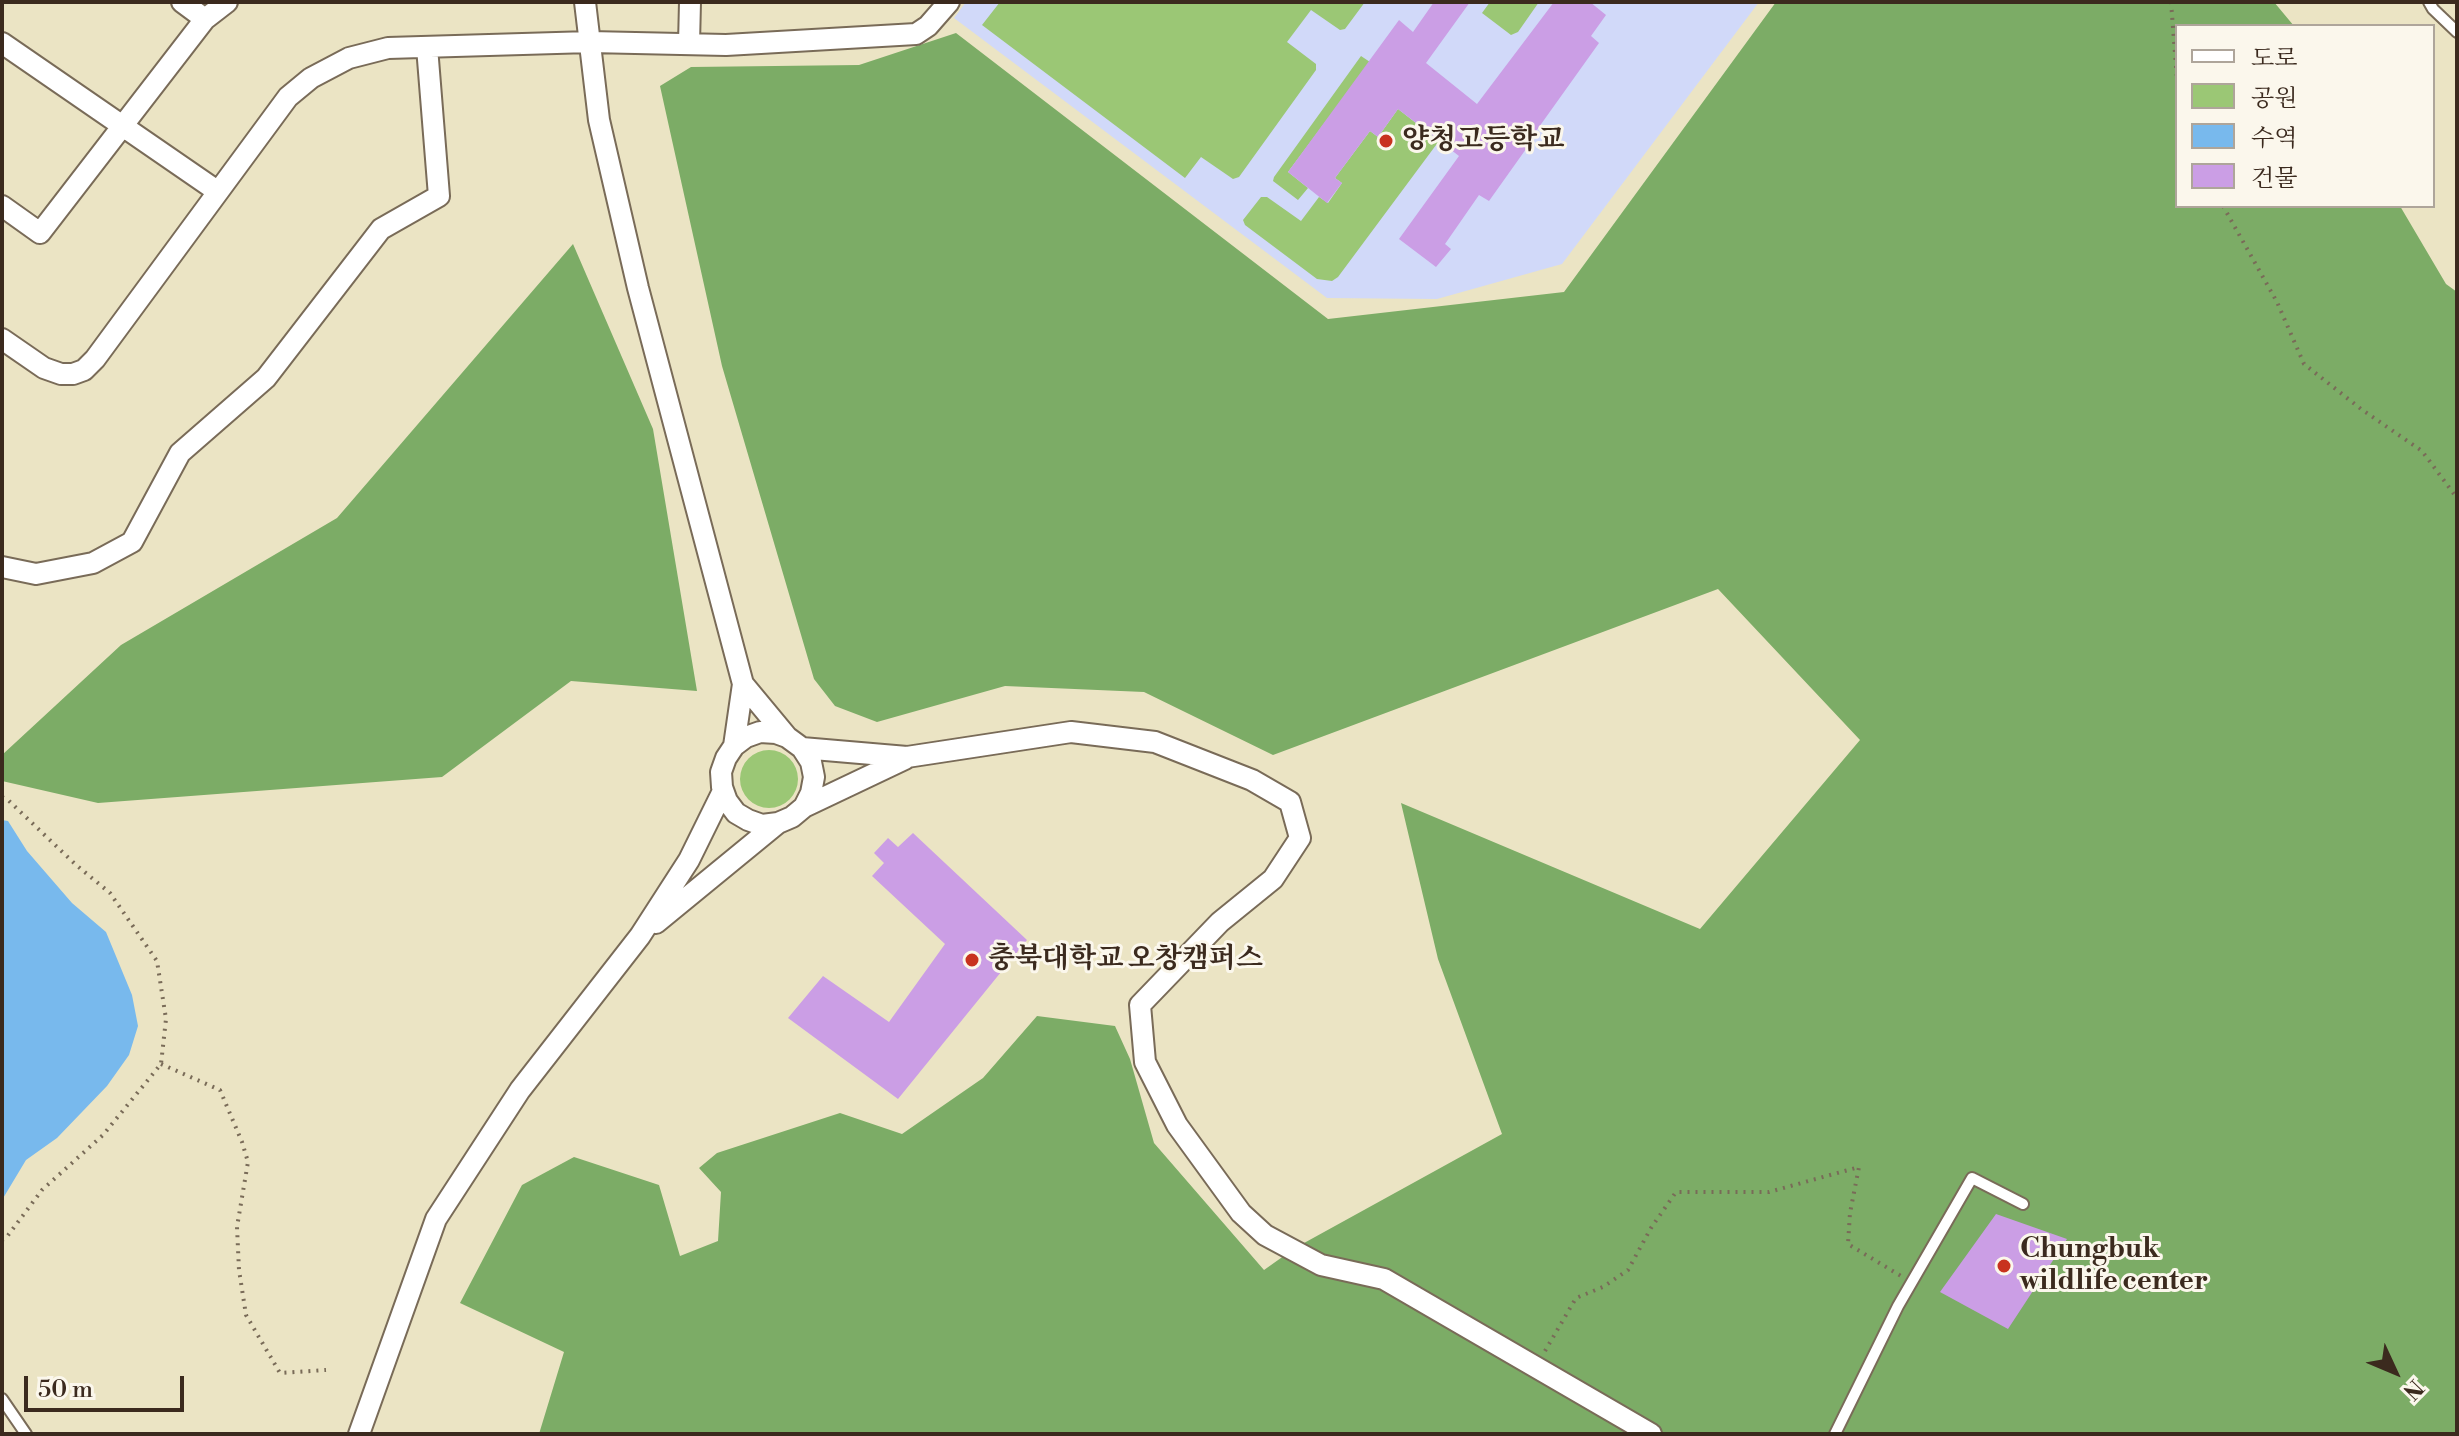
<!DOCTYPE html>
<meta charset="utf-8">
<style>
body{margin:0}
#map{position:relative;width:2459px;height:1436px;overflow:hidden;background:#ebe4c4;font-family:"Libre Bodoni","Noto Serif KR",serif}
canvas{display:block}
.frame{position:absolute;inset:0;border:4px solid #3b2a1e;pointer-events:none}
.legend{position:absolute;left:2175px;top:24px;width:260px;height:184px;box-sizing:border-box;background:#fbf7ec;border:2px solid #aea59a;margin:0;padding:10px 14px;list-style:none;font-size:24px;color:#3b2a1e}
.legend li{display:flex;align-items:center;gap:16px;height:40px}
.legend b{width:40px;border:2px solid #aea59a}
.north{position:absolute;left:2355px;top:1332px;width:80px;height:80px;-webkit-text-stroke:6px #fbf7ec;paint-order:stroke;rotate:134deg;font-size:22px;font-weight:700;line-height:32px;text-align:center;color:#3b2a1e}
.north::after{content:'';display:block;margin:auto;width:28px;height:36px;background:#3b2a1e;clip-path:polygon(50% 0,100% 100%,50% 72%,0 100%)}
.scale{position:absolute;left:24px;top:1376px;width:160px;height:36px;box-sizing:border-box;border:4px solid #3b2a1e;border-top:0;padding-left:10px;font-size:24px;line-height:28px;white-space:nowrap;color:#3b2a1e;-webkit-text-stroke:6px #fbf7ec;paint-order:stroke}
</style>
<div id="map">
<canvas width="2459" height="1436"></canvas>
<div class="frame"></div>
<ul class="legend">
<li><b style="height:10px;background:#fff"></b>도로</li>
<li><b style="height:22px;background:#9bc775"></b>공원</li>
<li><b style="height:22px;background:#78b9ed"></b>수역</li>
<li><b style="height:22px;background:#cb9ee5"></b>건물</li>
</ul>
<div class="north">N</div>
<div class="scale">50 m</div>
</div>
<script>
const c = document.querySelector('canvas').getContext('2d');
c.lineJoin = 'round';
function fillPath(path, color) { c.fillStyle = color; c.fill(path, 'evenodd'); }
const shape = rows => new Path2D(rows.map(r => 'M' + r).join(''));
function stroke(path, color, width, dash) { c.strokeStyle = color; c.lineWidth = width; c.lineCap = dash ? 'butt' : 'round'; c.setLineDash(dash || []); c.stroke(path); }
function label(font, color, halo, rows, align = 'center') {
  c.font = font + ' "Libre Bodoni","Noto Serif KR",serif'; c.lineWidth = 6; c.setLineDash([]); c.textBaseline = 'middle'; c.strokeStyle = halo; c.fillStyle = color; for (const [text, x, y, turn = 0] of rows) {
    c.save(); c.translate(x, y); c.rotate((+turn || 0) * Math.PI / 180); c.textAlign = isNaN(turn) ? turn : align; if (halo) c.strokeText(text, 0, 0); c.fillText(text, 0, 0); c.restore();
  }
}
const built = shape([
 [966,2,1759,2,1562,264,1437,299,1327,298,954,18]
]);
const green = shape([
 [1000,2,1365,2,1345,29,1340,30,1311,10,1287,42,1316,64,1316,70,1239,177,1233,179,1201,157,1185,178,982,25],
 [1490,2,1539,2,1518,32,1511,35,1482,13],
 [1361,56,1370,62,1288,172,1308,188,1298,200,1273,181,1274,177],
 [1398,109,1439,141,1338,277,1332,281,1317,279,1245,225,1243,220,1261,197,1267,197,1301,221,1319,197,1328,203,1342,183,1335,178,1370,131,1378,137],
 '740 779a29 29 0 1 1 58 0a29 29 0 1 1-58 0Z'
]);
const forest = shape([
 [1776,2,2274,2,2294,26,2177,26,2177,206,2400,206,2446,284,2457,292,2457,1434,539,1434,564,1352,460,1303,522,1185,574,1157,659,1185,680,1256,718,1241,721,1192,699,1168,717,1153,840,1113,902,1134,983,1078,1037,1016,1115,1026,1130,1059,1154,1143,1264,1270,1295,1248,1502,1134,1438,959,1401,803,1700,929,1860,740,1718,589,1273,755,1144,692,1005,686,877,722,835,706,814,679,722,366,660,86,691,67,859,65,956,33,1328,319,1564,292],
 [573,244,653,429,697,691,571,681,442,777,98,803,2,781,2,755,121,645,337,518]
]);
const water = shape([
 [2,820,8,821,27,851,72,903,106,932,132,995,138,1026,129,1055,107,1086,57,1138,26,1160,2,1200]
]);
const building = shape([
 [1434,2,1470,2,1426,63,1477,104,1554,2,1590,2,1606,15,1591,36,1599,43,1529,141,1531,142,1489,201,1479,195,1445,244,1451,249,1436,267,1399,239,1459,156,1398,109,1378,137,1370,131,1335,178,1342,183,1327,203,1288,172,1399,20,1413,32],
 [913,833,1027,940,898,1099,788,1018,823,976,889,1022,945,944,872,876,884,863,874,853,888,838,898,847],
 [1996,1214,2067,1239,2008,1329,1940,1292]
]);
const path = shape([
 [2171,2,2177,79],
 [2223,206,2277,302,2304,364,2361,409,2422,451,2457,498],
 [2,797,8,800,75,864,110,893,157,961,166,1019,161,1064,103,1135,42,1190,6,1238,2,1240],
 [161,1064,220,1090,242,1142,248,1162,237,1227,239,1270,246,1315,280,1373,326,1370],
 [1545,1351,1576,1298,1603,1287,1628,1270,1651,1228,1676,1192,1769,1192,1859,1167,1850,1213,1848,1244,1901,1276]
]);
const service = shape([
 [2429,2,2433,9,2457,32],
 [2,1399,26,1434],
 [1835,1434,1898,1306,1972,1178,2023,1204]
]);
const minor = shape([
 [182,2,205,19],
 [585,2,599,120,638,288,743,684,734,746],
 [2,43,217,191],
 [689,44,690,2],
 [2,206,40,233,205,19,227,2],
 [2,339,44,368,61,374,73,374,84,370,95,359,288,97,311,78,349,58,388,48,590,42,726,45,916,34,928,26,949,2],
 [2,567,36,574,93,563,132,542,180,453,266,378,381,229,439,196,427,47],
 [743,684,787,737,802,748,811,762,814,777,811,793,804,807,792,817,778,823,762,825,748,820,736,813,727,801,722,787,721,772,726,758,734,746,746,737,760,732,776,733,787,737],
 [802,748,907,757,1071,732,1155,742,1252,780,1290,802,1300,838,1273,879,1220,922,1140,1005,1145,1062,1177,1125,1241,1213,1265,1235,1321,1265,1384,1279,1651,1434],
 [804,807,905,759],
 [656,923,778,823],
 [359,1434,436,1219,520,1090,640,936,689,860,723,791]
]);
const markers = [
 [1386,141,8,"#c8321e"],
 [972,960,8,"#c8321e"],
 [2004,1266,8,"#c8321e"]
];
const poiNames = [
 ["양청고등학교",1402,141],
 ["충북대학교 오창캠퍼스",988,960],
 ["Chungbuk",2020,1250],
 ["wildlife center",2020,1282]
];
fillPath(built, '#d1d9f9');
fillPath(green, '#9bc775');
fillPath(forest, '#7cac66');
fillPath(water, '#78b9ed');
fillPath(building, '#cb9ee5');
stroke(service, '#796b58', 14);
stroke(minor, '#796b58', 24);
stroke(path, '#796b58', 4, [2, 6]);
stroke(service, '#fff', 10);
stroke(minor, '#fff', 20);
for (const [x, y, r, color] of markers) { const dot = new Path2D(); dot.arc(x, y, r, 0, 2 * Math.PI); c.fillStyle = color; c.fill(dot); stroke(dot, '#fbf7ec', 3); }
label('bold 28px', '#3b2a1e', '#fbf7ec', poiNames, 'left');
</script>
